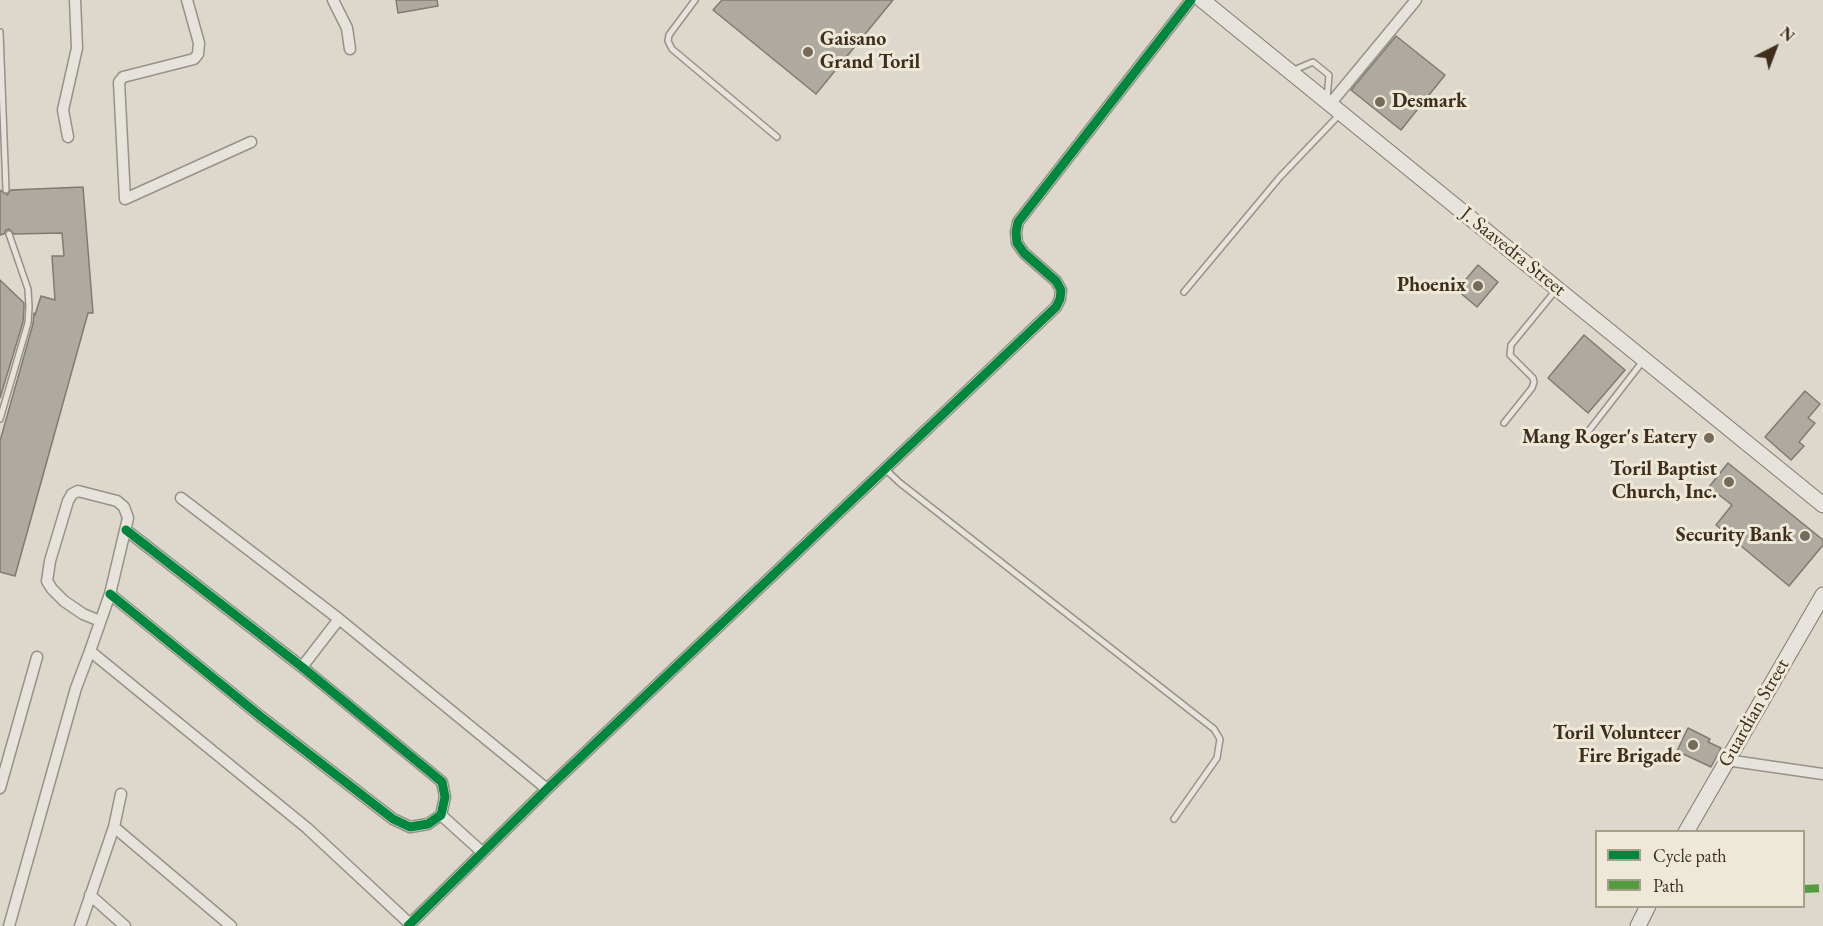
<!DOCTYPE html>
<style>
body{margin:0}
#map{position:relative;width:1823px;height:926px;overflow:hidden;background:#ddd8cb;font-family:"EB Garamond",serif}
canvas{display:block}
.legend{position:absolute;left:1595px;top:830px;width:210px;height:78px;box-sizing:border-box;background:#eee8d8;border:2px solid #a89e8c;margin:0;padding:8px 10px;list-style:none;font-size:18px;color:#3e2e1b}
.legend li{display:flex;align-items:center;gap:12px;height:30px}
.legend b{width:30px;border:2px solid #a89e8c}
.north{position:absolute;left:1745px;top:18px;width:60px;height:60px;-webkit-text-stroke:4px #eee8d8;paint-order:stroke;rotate:42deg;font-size:16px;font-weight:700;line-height:24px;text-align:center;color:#3e2e1b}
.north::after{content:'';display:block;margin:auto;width:21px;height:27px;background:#3e2e1b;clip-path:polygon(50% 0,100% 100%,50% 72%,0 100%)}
</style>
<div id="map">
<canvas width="1823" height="926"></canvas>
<ul class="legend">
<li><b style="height:8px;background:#00873e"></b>Cycle path</li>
<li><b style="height:8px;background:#539d3e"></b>Path</li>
</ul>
<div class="north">N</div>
</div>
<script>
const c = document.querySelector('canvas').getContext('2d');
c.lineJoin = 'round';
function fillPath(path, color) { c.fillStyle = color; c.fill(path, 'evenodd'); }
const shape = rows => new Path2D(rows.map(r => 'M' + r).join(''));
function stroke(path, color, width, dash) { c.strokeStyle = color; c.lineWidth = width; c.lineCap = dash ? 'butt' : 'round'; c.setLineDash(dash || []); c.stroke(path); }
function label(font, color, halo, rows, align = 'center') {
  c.font = font + ' "EB Garamond",serif'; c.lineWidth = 6; c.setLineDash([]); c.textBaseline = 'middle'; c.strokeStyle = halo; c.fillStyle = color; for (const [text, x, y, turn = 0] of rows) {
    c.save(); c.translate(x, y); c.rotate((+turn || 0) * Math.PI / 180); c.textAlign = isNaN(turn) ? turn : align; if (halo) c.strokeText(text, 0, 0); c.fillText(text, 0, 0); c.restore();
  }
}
const building = shape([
 [396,0,437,0,438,6,398,13,396,0],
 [722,0,893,0,816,94,713,10,722,0],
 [1396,36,1445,75,1401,130,1351,90,1396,36],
 [83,187,93,313,88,313,15,576,0,572,0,441,33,324,34,313,35,315,41,296,55,300,52,256,64,256,62,233,14,234,9,229,6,230,4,234,0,235,0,190,7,195,11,190,83,187],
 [1478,265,1498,282,1477,307,1457,290,1478,265],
 [0,280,24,303,24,307,23,322,0,398,0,280],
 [1584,335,1625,370,1588,413,1548,378,1584,335],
 [1805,391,1820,404,1808,418,1815,423,1799,442,1804,446,1791,460,1765,437,1805,391],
 [1728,463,1823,540,1823,545,1789,586,1716,525,1732,505,1709,487,1728,463],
 [1688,728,1710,739,1708,742,1721,748,1711,767,1677,751,1688,728]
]);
const lane = shape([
 [695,0,669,35,668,41,672,49,777,137],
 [0,32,6,190],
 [1294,70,1313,62,1329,75,1327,99],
 [1184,292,1280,177,1340,114],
 [0,419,28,323,29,307,28,289,9,234],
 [1504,423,1532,388,1534,382,1533,378,1510,355,1511,345,1556,290],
 [1580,442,1643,361],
 [884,468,900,483,1214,729,1220,739,1217,758,1174,819]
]);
const street = shape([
 [187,0,199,43,198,54,194,59,123,77,119,82,125,199,251,142],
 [333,0,347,28,350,49],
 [1330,104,1416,0],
 [68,137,63,110,77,48,75,0],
 [181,498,339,619,547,789],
 [110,594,260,716,393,819,410,827,428,824,441,815,445,797,442,782,430,772,302,667,126,530],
 [100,621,83,614,64,601,52,589,47,581,50,561,68,501,72,494,78,491,117,501,124,507,128,518,110,594,90,651,307,828,410,924],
 [302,667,339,619],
 [1726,760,1823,774],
 [0,788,37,657],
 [441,815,482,852],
 [114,827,231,926],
 [90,895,125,926],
 [9,926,76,688,90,651],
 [80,926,114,827,121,794],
 [408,926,547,789,1056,307,1060,299,1061,290,1056,281,1024,253,1017,243,1016,232,1018,222,1191,0]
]);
const secondary = shape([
 [1202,0,1823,505],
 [1686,832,1823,595],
 [1638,926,1648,906]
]);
const quiet = shape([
 [1804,889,1823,888]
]);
const cycleway = shape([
 [110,594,260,716,393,819,410,827,428,824,441,815,445,797,442,782,430,772,302,667,126,530],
 [408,926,547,789,1056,307,1060,299,1061,290,1056,281,1024,253,1017,243,1016,232,1018,222,1191,0]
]);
const markers = [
 [808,52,6,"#766a59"],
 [1380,102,6,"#766a59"],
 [1478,286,6,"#766a59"],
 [1709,438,6,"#766a59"],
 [1729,482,6,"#766a59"],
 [1805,536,6,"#766a59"],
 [1693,745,6,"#766a59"]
];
const poiNames = [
 ["Gaisano",820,40,"left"],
 ["Grand Toril",820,63,"left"],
 ["Desmark",1392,102,"left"],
 ["Phoenix",1466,286],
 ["Mang Roger's Eatery",1697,438],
 ["Toril Baptist",1717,470],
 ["Church, Inc.",1717,493],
 ["Security Bank",1793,536],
 ["Toril Volunteer",1681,734],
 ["Fire Brigade",1681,757]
];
const streetNames = [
 ["J. Saavedra Street",1513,252,39],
 ["Guardian Street",1754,713,-60]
];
fillPath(building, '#afaaa0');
stroke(building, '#807a70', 1.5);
stroke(lane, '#979287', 8);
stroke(street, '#979287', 13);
stroke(secondary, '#807a70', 17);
stroke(lane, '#e6e3dc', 5);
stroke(street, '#e6e3dc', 10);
stroke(secondary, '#e6e3dc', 15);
stroke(quiet, '#539d3e', 8, [15, 8]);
stroke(cycleway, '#00873e', 9);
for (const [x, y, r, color] of markers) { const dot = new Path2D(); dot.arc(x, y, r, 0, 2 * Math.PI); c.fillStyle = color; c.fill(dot); stroke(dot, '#eee8d8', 2); }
label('bold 20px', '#3e2e1b', '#eee8d8', poiNames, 'right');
label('20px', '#3e2e1b', '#eee8d8', streetNames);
</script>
